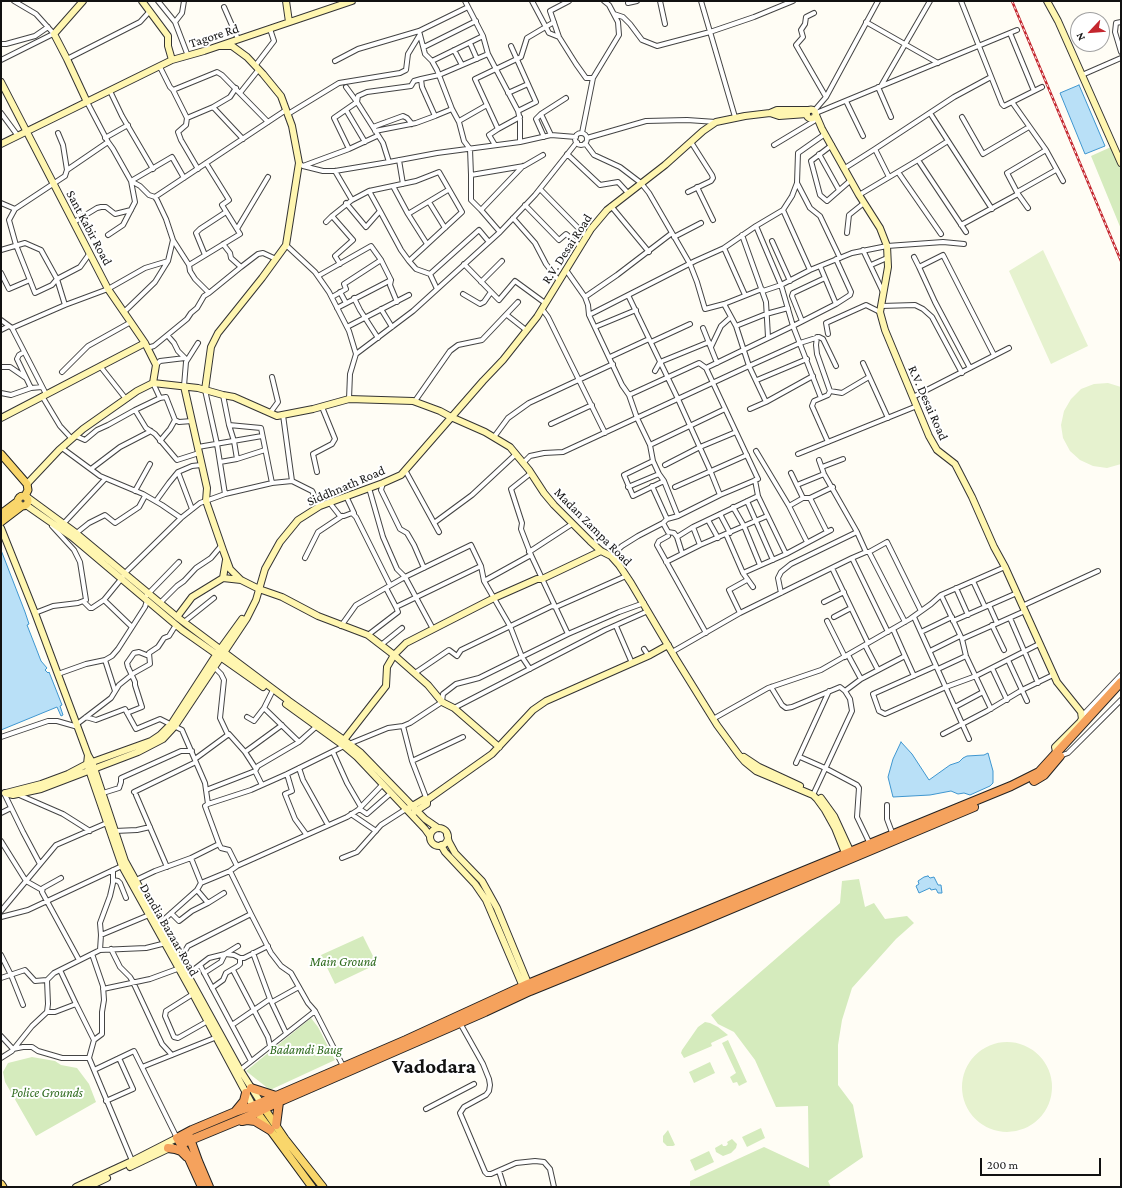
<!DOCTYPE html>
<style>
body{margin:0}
#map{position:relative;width:1122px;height:1188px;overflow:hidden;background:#fffdf5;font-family:"Crimson Pro",serif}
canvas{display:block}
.frame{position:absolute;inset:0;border:2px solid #111;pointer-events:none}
.north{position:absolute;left:1070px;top:12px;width:40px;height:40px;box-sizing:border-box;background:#fff;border:1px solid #a0a0a0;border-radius:50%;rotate:244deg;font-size:11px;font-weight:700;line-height:16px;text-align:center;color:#111}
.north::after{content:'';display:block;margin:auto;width:14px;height:18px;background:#c4262e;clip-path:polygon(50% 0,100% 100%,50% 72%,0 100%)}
.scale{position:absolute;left:980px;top:1158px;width:121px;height:18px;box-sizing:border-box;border:2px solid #111;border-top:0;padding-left:5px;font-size:12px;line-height:14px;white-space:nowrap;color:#111;-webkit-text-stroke:3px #fff;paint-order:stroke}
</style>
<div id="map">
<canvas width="1122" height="1188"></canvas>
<div class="frame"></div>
<div class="north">N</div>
<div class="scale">200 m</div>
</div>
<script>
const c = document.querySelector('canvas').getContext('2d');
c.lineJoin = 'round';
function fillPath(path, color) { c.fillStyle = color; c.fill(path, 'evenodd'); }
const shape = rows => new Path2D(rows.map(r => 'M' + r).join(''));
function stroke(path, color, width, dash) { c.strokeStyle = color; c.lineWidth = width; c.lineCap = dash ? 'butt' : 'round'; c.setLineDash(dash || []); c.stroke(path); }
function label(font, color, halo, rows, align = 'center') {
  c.font = font + ' "Crimson Pro",serif'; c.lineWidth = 4; c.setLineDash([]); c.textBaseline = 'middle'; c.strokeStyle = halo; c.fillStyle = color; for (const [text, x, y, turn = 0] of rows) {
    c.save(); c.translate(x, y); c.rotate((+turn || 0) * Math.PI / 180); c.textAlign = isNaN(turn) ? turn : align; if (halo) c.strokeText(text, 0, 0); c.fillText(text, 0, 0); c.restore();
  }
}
const green = shape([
 [1111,147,1121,170,1121,229,1091,156],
 [859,879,865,907,874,903,885,919,907,916,914,923,896,939,852,988,842,1020,838,1045,838,1085,853,1105,863,1157,828,1181,831,1187,690,1187,690,1181,764,1147,809,1168,808,1106,776,1107,755,1060,734,1032,718,1024,711,1015,840,903,842,881],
 [363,936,377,964,335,984,321,955],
 [311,1018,318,1027,335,1060,270,1090,246,1071],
 [705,1022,710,1023,718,1027,728,1035,711,1043,712,1046,684,1058,681,1053,682,1050,698,1027],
 [728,1040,747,1082,739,1086,737,1082,733,1083,730,1077,736,1073,722,1043],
 [32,1057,55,1061,61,1065,77,1068,89,1084,96,1102,36,1136,5,1082,3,1072,8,1063],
 [710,1062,715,1073,694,1083,689,1072],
 [761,1128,765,1138,747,1147,742,1137],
 [668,1130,675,1145,673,1146,667,1146,663,1142,663,1136],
 [732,1139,737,1144,736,1148,731,1153,723,1156,716,1152,715,1148,722,1144,723,1146,726,1146,728,1144,727,1142],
 [709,1151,714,1162,695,1171,690,1160]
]);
const pitch = shape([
 [1043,250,1088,346,1051,364,1009,271],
 [1108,383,1121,387,1121,464,1107,468,1093,466,1080,460,1070,451,1063,438,1061,425,1064,411,1071,399,1081,389,1094,384],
 '962 1087a45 45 0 1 1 90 0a45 45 0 1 1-90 0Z'
]);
const water = shape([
 [1079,85,1105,146,1085,154,1060,93,1079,85],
 [1,550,25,612,29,624,27,625,36,648,41,661,47,668,45,670,48,673,49,672,62,705,60,706,63,715,61,716,57,707,1,730,1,550],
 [901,742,912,754,929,780,950,765,959,762,963,758,967,756,984,755,988,753,993,771,993,783,990,786,970,795,964,793,958,794,951,791,930,795,893,797,888,777,893,759,901,742],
 [928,876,930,878,934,877,938,885,941,885,942,893,938,893,936,889,931,890,930,888,919,893,916,886,919,884,918,881,924,877,928,876]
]);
const street = shape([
 [14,1,36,14,54,34],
 [158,1,175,22,188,56],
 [465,1,483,36,488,54,518,111,520,120,520,142],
 [532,1,549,33,559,37],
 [569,1,550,11,559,37,576,64,586,78,593,78],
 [660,1,665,24],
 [701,1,735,117],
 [961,1,1002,104,1004,106,1042,87],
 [628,3,637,1],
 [224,7,238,39],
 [814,13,806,17,805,24,801,30,803,37,796,45,826,97],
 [614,14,623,17,630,24,642,40,657,46,710,32,754,17,793,1],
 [175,22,182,13,184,1],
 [866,22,938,63],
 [1121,22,1116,23,1115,32,1121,52],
 [419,31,425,54,432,61,437,70,452,109,459,122,464,141,470,149,471,175,471,200,481,210,500,232],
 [1010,33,1034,91],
 [470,43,477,59],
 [1,44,6,44,35,36,48,27],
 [511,46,536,102,518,111],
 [424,47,476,21],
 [454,50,462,65],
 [67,59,140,22,150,11],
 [1,60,53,34],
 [335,61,358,49,419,31,468,7],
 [432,61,483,36],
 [255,66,274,41,270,29],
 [160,67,170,87,173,90],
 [1082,75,1121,58],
 [421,79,439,75,488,54],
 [881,86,930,1],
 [346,87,357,102,334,118,349,149],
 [878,87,891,117],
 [110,91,122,116,153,169],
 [240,93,259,69],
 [508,93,528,84],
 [846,101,863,136],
 [87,102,108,142,113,149,131,181,140,186,149,195,155,197,157,200,166,219,173,240,168,261,155,282,124,312],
 [1012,102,1046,150,1063,181],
 [213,107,230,97,236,88],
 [346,110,365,142],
 [814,111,826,97,878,1],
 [1,113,18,136],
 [816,113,1017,30],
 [930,113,992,209],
 [288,114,339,83,400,73,406,70,408,54,419,36],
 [541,114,536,119,544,137],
 [435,116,452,109],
 [962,117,983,154,1029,127],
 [187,118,173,90,217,72,222,75,268,122],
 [459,121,487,105],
 [373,127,403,116,407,118,412,124],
 [498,129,520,117],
 [375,131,416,123,435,116,422,87,421,79,414,81,411,86,367,92,358,96,357,102,383,143,389,162],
 [58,133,63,145,67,170],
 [582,133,593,78,619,35,618,22,609,5,604,1],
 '575 139a6 6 0 1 1 12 0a6 6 0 1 1-12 0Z',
 [551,135,541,114,566,98],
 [105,138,128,125],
 [587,138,646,121,687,120,716,122],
 [585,143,594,155,620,167,641,183,649,193,690,264,697,282,705,309,724,304,762,289],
 [495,145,489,135,498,129,475,79,521,57,527,38,554,22],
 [774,145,814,121],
 [832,145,811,161,820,195,827,201,851,180],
 [567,154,600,185,618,182,628,193],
 [819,154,839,190],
 [399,160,403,184],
 [918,160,966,232],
 [299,163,303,166,323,171,335,171,389,162,437,153,520,142,551,135,576,137],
 [303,166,349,149,377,136],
 [845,168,875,149],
 [198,169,181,140,178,132,186,125,187,118,213,107,243,139],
 [898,172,941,234],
 [471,175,524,166,543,155],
 [889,177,875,149,954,97,991,77],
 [797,183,810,208,820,216,840,258],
 [393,186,408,214,427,244],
 [697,187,713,220],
 [540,189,587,237],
 [688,192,711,181,713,178,712,175,691,142],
 [1017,192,1056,170],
 [859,195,918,160,948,141],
 [155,197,286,110],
 [352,200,369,191,416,181,439,172,462,212,409,261,401,250,380,211],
 [429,202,445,228],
 [1,203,15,209,65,176,67,170,108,142],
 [346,203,366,227,380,211,369,191],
 [525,205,559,240,566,234,580,246],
 [611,206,649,252],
 [1028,208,1018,194,1007,173,1046,150],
 [15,209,9,220,16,245,35,293,52,285,57,279,80,267,90,253],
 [481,210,523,166],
 [783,210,810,270],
 [408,214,448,190],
 [332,216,353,240,335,256,340,264],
 [513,218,535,243,546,264,559,281],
 [74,222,97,208,101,207,106,207,115,214,131,210],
 [326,222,332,216,352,200,335,171],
 [961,225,1018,194],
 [756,226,781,285,793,326,821,398],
 [237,229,268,177],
 [847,233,849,215,864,203],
 [108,235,123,225,135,202,131,181,172,157,184,178],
 [742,235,766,302,768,337],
 [674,237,701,223],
 [173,240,189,265,240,234,222,205,229,200,206,163],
 [772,241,790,281],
 [286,245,315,272,329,292,349,331,356,354,350,374,349,399],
 [724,248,745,295],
 [1,250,25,243,41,250,57,279,65,305],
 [863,250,883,292],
 [205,255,196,233,200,229,226,212],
 [914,257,919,267,943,255,994,355],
 [409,261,416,269,430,274],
 [464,264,499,300,515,281,545,303],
 [871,265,887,258],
 [820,266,836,304],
 [241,267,258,254,263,253,276,259],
 [919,267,935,302,970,368],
 [566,270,585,297,588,305,589,315,622,385,629,395,637,418,650,445,653,461,659,474,664,481,678,516],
 [1,273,9,289,30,280],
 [318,276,371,246,381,260,391,280,390,285,397,302],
 [481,282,502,261],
 [437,289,430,274,479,230,489,242],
 [763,291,781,285,810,270,852,253,887,246,943,242,964,244],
 [340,292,346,303],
 [209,293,241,267,231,258,230,253,223,244],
 [463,294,480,304,484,302,491,292],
 [628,295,678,399,710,470,720,495],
 [332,297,346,289,344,284,381,260],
 [585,297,617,275,672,233],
 [354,298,360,310,378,338],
 [724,304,736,326,749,366,766,402,813,376],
 [881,306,915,305,923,309,932,317,962,373],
 [337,308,391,280],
 [381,309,392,327],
 [542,309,548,317,605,433],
 [507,315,526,330],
 [589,315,695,261,724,248,756,226,783,210,792,196,797,183,798,153,825,134],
 [1,320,12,328,46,394],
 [802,321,792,296,793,293,825,278],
 [736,326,766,314,788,308],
 [347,327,409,295],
 [595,327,636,310],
 [12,328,65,305,108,289,145,268,168,261],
 [703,328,717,363],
 [1,330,9,326],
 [828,334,826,323,866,305,880,312],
 [817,337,816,345,817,354,830,391,828,395,814,401,812,406,828,442],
 [651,342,690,324],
 [711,347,721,326,731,317],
 [147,348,154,346,187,319,191,313,197,308,204,296,209,293,195,279,190,271,189,265],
 [24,352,19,355,17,359,31,388],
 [356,354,413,311,500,232,535,195,577,142],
 [610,357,649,339],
 [863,363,888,418],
 [156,365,160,361,185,358,178,351,174,343,168,336],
 [100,366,126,399],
 [1,367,10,367,26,378],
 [655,371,660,362,709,342],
 [62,372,88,346,131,322],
 [757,380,807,359],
 [153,383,160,398,135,410,146,428,155,434,177,460,199,453],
 [184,386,186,362,198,343],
 [205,390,217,444,225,494],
 [830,391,842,393,869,377],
 [1,393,11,395,31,388,42,387],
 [223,395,229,425,234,441,237,459,265,450],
 [629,395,699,363,706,368],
 [42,396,60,426,72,439],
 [913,397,1009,348],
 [160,398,166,397,175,420],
 [415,401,450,351,458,345,482,340,518,302],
 [750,409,766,402],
 [270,413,278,402,272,377],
 [283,415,292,481],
 [551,424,592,405],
 [229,425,261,428,272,483],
 [76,436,85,440,97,430,108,425,135,410],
 [494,437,508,418,529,403,613,364],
 [160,441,170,429,175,420,179,422,192,421],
 [650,445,725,409],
 [198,447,262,436],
 [62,448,100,476,143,494,162,505,181,518],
 [756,451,789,506,807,542],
 [798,454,917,406],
 [819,460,824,474,857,532,866,552],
 [653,461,624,475,633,496,664,481],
 [220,462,237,459],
 [523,463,530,456,544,453,563,452,749,366,800,343,819,337,823,339,836,366],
 [665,465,700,447,736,432],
 [822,467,843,459],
 [91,469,120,447,151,431],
 [405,470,439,532],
 [178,472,192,509],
 [317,472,313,454,332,444,335,439,322,407],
 [531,473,511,489,522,523,521,529,531,555,568,634],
 [791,473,803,498],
 [755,480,758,496],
 [383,483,381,490,400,529,407,533,414,545,424,568],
 [797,485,824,474],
 [652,486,667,519],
 [628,487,659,474],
 [675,487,747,455],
 [369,488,383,537,397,569,405,577,433,629],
 [135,491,150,464],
 [346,496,354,513],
 [810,498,827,532],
 [156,501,169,483,178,472,192,466,201,465],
 [747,501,773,560],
 [329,502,340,516,344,516,352,513,356,517,390,585],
 [789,506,803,498,810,498,833,487],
 [733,507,744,526,760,565],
 [720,514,730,533],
 [708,520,718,538],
 [64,523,105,479],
 [434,523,472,495,516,454],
 [663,523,668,532,674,533,677,537,682,553],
 [693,527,700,545],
 [726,534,743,573,753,587],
 [74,535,89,523,105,515,115,523,139,507,145,496],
 [668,536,659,541,657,545,706,633],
 [677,537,693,527,758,496,786,554],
 [529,552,572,524],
 [869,552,905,622],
 [611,556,622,546,638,536,663,523,667,519,678,516,720,495,758,479,706,368,793,326,836,304,850,295,851,292,836,259],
 [305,558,318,532,342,516],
 [852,558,888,632],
 [666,562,700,545,767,516],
 [832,568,868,643],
 [743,573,786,554,831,530],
 [484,581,531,555],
 [973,581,985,607],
 [386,588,396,607,481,566],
 [956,588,968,615],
 [781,593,778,578,781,572,791,564,857,532],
 [147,595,179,562],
 [941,595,962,639,966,656,991,709],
 [104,600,132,627],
 [84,602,90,608,92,608,104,600,122,578,125,573,181,518,200,503,225,494,272,483,292,481,312,491,320,506],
 [824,602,844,592],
 [160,603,177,586,184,581,196,568,211,558,221,546],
 [989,605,997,623],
 [1022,606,1098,571],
 [35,613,53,606,78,603,86,600,80,562,74,550,52,526],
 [740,613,729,590,747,580],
 [834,617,851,608],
 [914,617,969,739],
 [1010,618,1038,683],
 [827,621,845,657],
 [953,621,1017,593],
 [184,622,214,598],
 [992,625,1004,650],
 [341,626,356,605,405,577,471,545,481,566,484,581,510,626,522,657,530,669],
 [616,626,632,663],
 [893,629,905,656],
 [921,632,952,617],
 [368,635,398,612,396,607],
 [962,639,1025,611],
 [381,645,402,628],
 [865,645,878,670],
 [644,649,648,655],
 [930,651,960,636],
 [672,652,740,613,852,558,866,552,869,552,887,542,921,611],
 [848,655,861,679,905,656,914,676],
 [105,660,115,691],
 [1008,660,1027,701],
 [213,666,221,674,224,680,220,718,228,735],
 [936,666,873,694,879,711,885,714,946,687,976,676,1039,644],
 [992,668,1007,700],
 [938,669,966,656],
 [415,673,449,650,457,656,461,650,552,606,556,607,626,576],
 [58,674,86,664,105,660,112,656,118,649,145,607,147,601],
 [771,687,782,705,786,708,792,707,840,687,845,691,850,699,852,711,813,795],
 [845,691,861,679],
 [955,707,983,692],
 [454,708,605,630,648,611],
 [127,713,142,707,135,685,135,682,128,667,127,663,134,653,139,652,149,656],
 [1082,716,1121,675],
 [86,717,96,720,125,709,136,729,160,719,182,730,205,783,208,804],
 [247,717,254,721,264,708],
 [713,719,768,688,821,670,910,619,931,604,941,595,1005,567],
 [77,724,111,698,119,685,134,673,150,664,149,653,158,647,164,638,169,636,174,628,177,625],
 [403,726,412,761,427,800],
 [943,734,987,711,1022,690,1053,675],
 [1,737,48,721,57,721,78,727],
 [299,742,318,725],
 [333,752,347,783,361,807],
 [1060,756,1068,753,1121,700],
 [800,757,825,768,857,785,859,788,857,817,870,844],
 [195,759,229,734,245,752],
 [412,761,463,737],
 [796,763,829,691],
 [299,768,303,780,328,825],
 [256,769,245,752,282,725],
 [255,771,262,785],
 [287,774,292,791,285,794,295,819,306,834],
 [206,790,255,771,258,766,299,742,264,708,273,690],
 [134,792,196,762],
 [4,793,23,832,40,864],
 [103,793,119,788,121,782,121,778,181,751,192,751],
 [17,794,63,814,90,831],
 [136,795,167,867],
 [887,805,887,819,893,835],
 [358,810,361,810,367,814,391,793],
 [1,813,11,808],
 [351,814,376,831],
 [115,831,137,830,150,827],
 [1,841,26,881,42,890],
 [219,844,205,806,208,804,251,790,287,774,344,746,388,728,403,726,410,723,442,702,443,694,456,684,479,678,568,634,619,612,644,603],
 [191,858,219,844,221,848,229,850,237,866,230,871],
 [342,858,357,852,381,825,406,809],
 [237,866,347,817,358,810,383,784],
 [61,878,43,888,42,892,79,960],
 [113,880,118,881,120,883,126,898],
 [136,880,155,871,191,858,201,883],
 [197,890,208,903,224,893],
 [1,911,56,845,109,822],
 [171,913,179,921,192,911,208,903],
 [1,917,28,910,124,865],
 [160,923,197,890,201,883,230,871,251,914,271,953,281,966,291,973,308,1003,315,1011],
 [101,935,149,915],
 [111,949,120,967,130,977,133,982,162,1044,172,1055],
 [100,950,101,935,100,923,110,896,113,883,113,870],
 [253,953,270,999,286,1033],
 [1,955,11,975,23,1005],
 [240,958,244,958,268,946],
 [183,964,185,951,188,946,251,914],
 [200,965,251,1061],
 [60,970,76,1004],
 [233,970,268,1037,270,1046],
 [204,973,221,962,225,954,234,955,240,958,240,964,238,966,226,973,223,980,212,988],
 [188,974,209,958,225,954,238,946],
 [1,978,25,970,35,981,47,980],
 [103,989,150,979,180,968],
 [193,994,166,1011,165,1016,174,1037,178,1038,208,1021],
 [272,1002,299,987],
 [47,1012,55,1012,76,1004,94,1040],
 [460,1023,483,1064,489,1079,490,1085,489,1091,486,1095,464,1107,460,1113,485,1172,487,1174,491,1174,516,1163,535,1161,544,1162,550,1169,554,1187],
 [232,1025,270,999],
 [1,1036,13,1049,23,1047,32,1047,38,1051,62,1058,89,1058,133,1163],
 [1,1058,12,1051,32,1026,47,1012,48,1004,47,980,54,973,100,950,146,948,166,943],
 [89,1058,94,1040,102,1034,102,1012,104,1000,103,986,92,954],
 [142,1067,217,1037],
 [94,1070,134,1051,177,1138],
 [240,1070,315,1011,344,1068],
 [106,1101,133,1089,119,1058],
 [426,1109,474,1084],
 [499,1171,504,1187]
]);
const secondary = shape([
 [83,1,54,34,67,59,87,102],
 [142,1,168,36,168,46,172,60],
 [286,1,289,22],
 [1047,1,1058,21,1121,163],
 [1,82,108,289,145,343,156,365,153,383],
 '806.5 114a4.5 4.5 0 1 1 9 0a4.5 4.5 0 1 1-9 0Z',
 [770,113,779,116,807,114],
 [816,115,822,129,859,195,880,228,887,246,888,267,880,312,885,330,929,436,937,450,955,464,972,497,994,547,1005,567,1057,682,1081,712,1082,719,1080,722,1055,747,1056,752],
 [1,144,172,60,204,51,352,1],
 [184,386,207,488,206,501,223,550,230,569,241,580,259,589,282,597,318,616,368,635,394,655,428,685,442,702,454,708,499,747],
 [205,390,211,347,218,333,262,278,286,245,299,163,292,126,281,96,263,74,247,57,232,46,220,46],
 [1,418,145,343],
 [27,484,59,450,83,429,137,391,153,383,198,388,223,395,234,397,277,416,313,409,349,399,413,401,440,411,451,417,485,432,510,447,529,470,544,493,554,505,590,541,601,551,611,556,619,565,631,583,676,659,717,725,739,755,745,762,756,771,813,795,817,799,825,810,835,828,847,858],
 [27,497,76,533,177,617,289,701,344,740,361,753,425,819,438,828],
 [26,505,72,537,182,630,263,687],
 [1,528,35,613,78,728,88,755,92,762,125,861,240,1070,261,1103],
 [223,578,226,560],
 [177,617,192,597,223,578,241,580],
 [286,704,344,746,357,757,425,829,430,836],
 [344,740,386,686,387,667,394,655,406,643,494,598,537,579,542,579,601,551],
 [88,755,87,764,89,770,122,866,193,994,253,1106],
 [744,757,759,767,800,786],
 [5,793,13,795,41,789,138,752,163,739,175,726,247,618,256,600,265,569,280,542,298,520,320,506,383,483,401,475,483,381,503,360,537,317,591,229,607,210,665,165,703,131,716,122,745,116,770,113,777,110,810,110],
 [6,793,41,784,68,774,87,764,151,741,160,735,172,723,216,655,242,619],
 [821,798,834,816,852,855],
 [409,808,424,799,427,800,492,754,533,710,546,701,650,655,668,645],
 [413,813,427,804,427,800],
 '430 837a9 9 0 1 1 18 0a9 9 0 1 1-18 0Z',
 [447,835,449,842,455,853,482,881,497,908,530,988],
 [441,845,445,852,475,884,486,900,524,989],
 [130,1167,172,1147],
 [76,1187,132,1161,177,1138],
 [88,1187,107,1178]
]);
const primary = shape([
 [1,454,27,484,28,490,25,496],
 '18 501a5 5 0 1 1 10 0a5 5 0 1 1-10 0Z',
 [1,514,18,501],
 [1,522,22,506],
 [262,1105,285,1139,323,1187],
 [254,1108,312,1187],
 [1,1184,3,1187]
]);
const highway = shape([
 [1034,781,1044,775,1060,756],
 [251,1088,276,1096],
 [235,1112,244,1101,246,1093],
 [242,1121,247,1120,255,1121,270,1130],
 [276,1125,279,1102],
 [189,1136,198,1161,209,1187],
 [181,1144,256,1113,283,1100,485,1012,530,991,695,924,974,807],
 [168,1148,175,1149,181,1151,187,1157],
 [202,1187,187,1154,177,1138,192,1130,235,1112,253,1106,406,1040,528,984,1011,786,1039,772,1121,682]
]);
const rail = shape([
 [1012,1,1121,261]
]);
const streetNames = [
 ["Tagore Rd",214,36,-18],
 ["Sant Kabir Road",89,228,62],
 ["R.V. Desai Road",567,249,-57],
 ["R.V. Desai Road",928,403,66],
 ["Siddhnath Road",346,486,-23],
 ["Madan Zampa Road",593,527,45],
 ["Dandia Bazaar Road",169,930,60]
];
const parkNames = [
 ["Main Ground",343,962],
 ["Badamdi Baug",306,1050],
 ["Police Grounds",47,1093]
];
const townNames = [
 ["Vadodara",434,1067]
];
fillPath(green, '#d5ebbd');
fillPath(pitch, '#e6f2cf');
fillPath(water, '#b9e0f7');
stroke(water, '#3f96cf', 1);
stroke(street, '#444', 6);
stroke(secondary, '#333', 8);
stroke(primary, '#222', 9);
stroke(highway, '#222', 10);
stroke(street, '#fff', 4);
stroke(secondary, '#fff6b0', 6);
stroke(primary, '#f9d66b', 7);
stroke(highway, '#f5a25d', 8);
stroke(rail, '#c4262e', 2.5);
stroke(rail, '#fff', 1, [3]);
label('13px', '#111', '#fff', streetNames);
label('italic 13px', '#2f6b1f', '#fff', parkNames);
label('bold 21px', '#111', '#fff', townNames);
</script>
